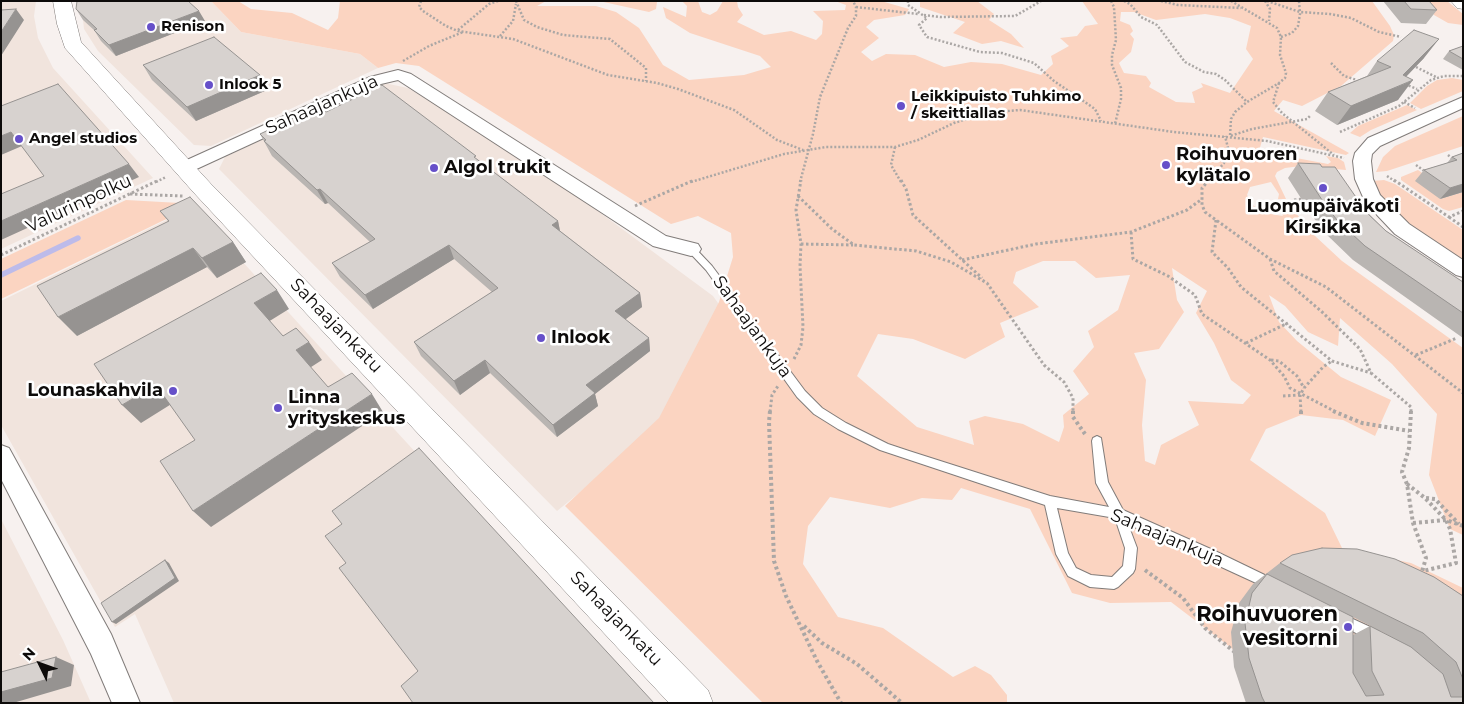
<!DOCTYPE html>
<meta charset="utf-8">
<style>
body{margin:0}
#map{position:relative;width:1464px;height:704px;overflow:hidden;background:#f7f1ef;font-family:Montserrat,sans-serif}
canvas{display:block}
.frame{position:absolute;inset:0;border:2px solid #0d0b0a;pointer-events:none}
.north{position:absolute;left:15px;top:639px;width:50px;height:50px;-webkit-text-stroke:4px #fff;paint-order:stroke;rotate:312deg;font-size:14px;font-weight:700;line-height:20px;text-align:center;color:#0d0b0a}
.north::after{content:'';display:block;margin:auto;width:18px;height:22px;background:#0d0b0a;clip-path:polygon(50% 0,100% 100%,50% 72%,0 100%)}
</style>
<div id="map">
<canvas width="1464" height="704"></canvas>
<div class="frame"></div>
<div class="north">N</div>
</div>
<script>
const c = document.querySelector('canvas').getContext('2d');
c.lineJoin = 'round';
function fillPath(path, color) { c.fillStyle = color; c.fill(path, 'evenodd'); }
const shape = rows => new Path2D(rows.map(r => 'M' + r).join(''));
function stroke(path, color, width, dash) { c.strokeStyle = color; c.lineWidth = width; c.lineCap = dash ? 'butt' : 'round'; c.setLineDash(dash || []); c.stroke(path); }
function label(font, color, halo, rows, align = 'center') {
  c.font = font + ' Montserrat,sans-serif'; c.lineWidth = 5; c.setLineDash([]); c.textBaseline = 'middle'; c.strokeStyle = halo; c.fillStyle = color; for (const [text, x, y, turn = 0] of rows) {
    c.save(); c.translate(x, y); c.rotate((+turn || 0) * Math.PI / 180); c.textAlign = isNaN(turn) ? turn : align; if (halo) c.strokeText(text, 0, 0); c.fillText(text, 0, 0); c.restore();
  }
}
const built = shape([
 [1,1,36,1,34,16,38,38,53,68,153,178,1,249],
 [81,1,211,1,241,32,360,54,378,68,211,146,194,145,98,51,84,29],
 [384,83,408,88,526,158,713,296,735,327,672,417,557,511,219,169,225,157],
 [193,207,396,431,646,703,174,703,135,614,115,627,1,425,1,301],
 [1,519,63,640,91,703,1,703]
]);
const green = shape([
 [211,1,238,1,251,9,292,13,328,30,338,18,340,1,546,1,537,6,596,6,616,12,639,28,663,65,689,80,744,75,771,67,760,56,690,33,666,18,663,7,686,17,687,6,682,1,698,1,702,12,710,15,717,11,723,1,737,1,738,7,743,15,737,22,764,35,791,31,816,40,822,34,823,21,813,11,845,10,846,5,835,1,881,1,909,9,905,15,874,20,866,27,879,38,861,52,872,61,886,54,915,55,944,67,971,62,1002,64,1041,75,1053,64,1051,56,1069,46,1060,38,1077,36,1085,26,1098,24,1082,1,1372,1,1390,26,1394,35,1393,41,1341,86,1302,106,1283,100,1274,111,1349,153,1346,155,1263,137,1259,151,1328,164,1331,162,1326,156,1338,158,1344,162,1346,170,1301,166,1285,168,1277,172,1275,176,1286,199,1278,199,1279,194,1271,182,1250,187,1247,195,1258,212,1283,216,1278,207,1290,206,1314,235,1342,261,1463,348,1463,535,1450,529,1429,475,1437,414,1392,364,1340,318,1338,346,1308,332,1285,306,1269,295,1279,322,1297,341,1341,377,1391,400,1375,436,1343,420,1301,415,1266,429,1250,460,1325,513,1342,548,1411,563,1463,588,1463,682,1461,703,1234,650,1171,602,1110,603,1072,593,1030,509,961,488,952,500,922,498,890,508,830,497,808,526,803,564,838,617,883,628,953,677,975,666,991,675,1007,695,1007,703,763,703,565,506,659,418,719,302,733,257,731,233,698,216,671,224,419,66,396,63,378,68,360,54,241,32],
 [1121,12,1134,12,1156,20,1205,14,1230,18,1251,26,1246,49,1253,59,1230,93,1201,83,1203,87,1192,92,1195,103,1176,102,1149,87,1151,83,1146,76,1124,73,1119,63,1131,52,1134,39,1130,34,1133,31,1130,25,1120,21],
 [1043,261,1075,261,1096,278,1130,275,1118,310,1088,331,1094,347,1073,371,1089,394,1063,415,1064,427,1059,442,1023,424,985,416,969,421,974,445,917,427,857,376,878,334,913,339,965,359,1005,337,1000,323,1039,307,1013,283,1016,272],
 [1172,268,1207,291,1196,313,1214,343,1231,380,1251,395,1243,404,1188,401,1199,425,1161,445,1155,465,1145,461,1142,425,1146,380,1134,353,1159,349,1184,312,1177,300],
 [599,1,652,1,657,2,656,9,649,12],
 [920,1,977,1,994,14,989,20,1011,34,1024,48,1001,41,982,44,953,33,965,22,920,7],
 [1422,1,1447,1,1463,14,1463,25,1448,23,1434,15],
 [1452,78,1463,80,1463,91,1421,109,1410,103,1427,86,1437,80],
 [1407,105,1417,110,1371,130,1360,137,1350,133,1358,126],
 [1463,116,1463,146,1387,171,1376,172,1383,157,1395,146],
 [1418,170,1428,177,1440,199,1463,192,1463,207,1449,211,1443,209,1401,180,1401,177],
 [1384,180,1395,184,1463,230,1463,264,1402,223,1386,205,1372,181],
 [126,200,180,203,185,210,1,299,1,259]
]);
const stream = shape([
 [1,275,78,238]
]);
const pathFar2 = shape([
 [421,1,419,7,423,11,446,26,458,31,513,39,608,75,657,83,678,89,734,110,777,140,803,150],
 [516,1,524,20,537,27,563,35,610,39,646,68,646,81],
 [908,1,908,5,927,18,919,25,927,37,980,52,1002,53,1034,63,1054,81,1095,109,1101,121],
 [1111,1,1114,7,1116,40,1112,55,1112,65,1121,88,1121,99,1115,124],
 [1124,1,1130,4,1141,17,1157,25,1185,62,1204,72,1216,74,1225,80,1247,102],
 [1161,1,1178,5,1241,8],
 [1231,1,1277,28,1281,37,1280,55,1286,73,1285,78,1279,83,1247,102,1235,112,1231,119,1230,136,1252,129,1307,119,1311,115],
 [1265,1,1270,9,1269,21],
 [1267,1,1300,12,1330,14,1351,18,1379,32,1401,37],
 [856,7,918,14],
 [924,15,940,17,1015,16,1041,1],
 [458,30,489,4,498,1],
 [500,36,513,21,516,4],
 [1281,37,1292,33,1298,26,1300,14,1299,1],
 [403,61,429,46,463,32],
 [1331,63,1344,76,1357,80],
 [1416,67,1438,78],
 [1279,83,1273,102,1282,113,1334,155],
 [1405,84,1417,89],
 [1404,102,1415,108],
 [1340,132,1399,106,1431,80,1444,76,1463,76],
 [895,147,891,165,901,182],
 [1448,155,1454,160],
 [1416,165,1427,173],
 [1387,176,1396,182],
 [156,182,166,177],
 [691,182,784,154,826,147,895,147,918,140,954,123,985,113,1020,110,1174,132,1267,141,1344,158],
 [800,182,813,134,820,97,848,28,856,16,856,7,853,1],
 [1208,182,1224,163,1228,148,1225,136]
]);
const pathFar1 = shape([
 [901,180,906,189,913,215,982,278],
 [1209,180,1202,188,1202,205,1205,212,1270,259,1326,287,1463,393],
 [1394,180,1449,217,1463,211],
 [130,194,183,196],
 [798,196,832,229,854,245,916,251,951,262,987,283,1044,365,1064,382,1073,398,1073,412],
 [1294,200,1302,199],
 [635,206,694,180],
 [1449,217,1463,227],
 [1216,220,1212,252,1228,268,1241,287,1332,361,1371,373],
 [1131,232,1133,259,1168,276,1195,295,1202,314,1270,360,1284,376,1290,388,1336,412],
 [801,244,853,245],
 [1,255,159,180],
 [1270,259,1274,271,1321,311,1360,349,1371,373,1411,407,1411,412],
 [962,260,1036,244,1131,232,1187,210,1202,199],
 [1246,343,1288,323],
 [1416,355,1457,338],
 [794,359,801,345,803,327,800,266,801,244,796,210,801,180],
 [1271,360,1279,361,1297,376,1304,388],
 [1283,396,1299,395],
 [770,412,772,395,778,386],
 [1301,412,1300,395,1304,388,1323,367,1332,361]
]);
const path = shape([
 [770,411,769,422,774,561,786,596,817,661,841,703],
 [1073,411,1073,417,1085,434],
 [1301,411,1301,415],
 [1333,411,1362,423,1409,431],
 [1411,411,1409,448,1402,472,1407,484,1413,523,1426,558,1421,575],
 [1407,484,1425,498,1446,520,1450,529,1456,563,1423,571],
 [1426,498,1435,499,1459,524],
 [1413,523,1446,520,1463,526],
 [1145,570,1183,598,1205,628,1236,653],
 [804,626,822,643,857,664,902,703]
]);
const service = shape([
 [691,246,694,247,712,266,805,391,822,408,846,423,888,444,909,451,1050,496,1109,507,1096,483,1092,441,1093,438,1097,436,1101,438,1108,482,1123,510,1213,550,1275,580,1277,584,1275,588,1271,590,1267,588,1128,524,1137,548,1135,569,1133,573,1118,587,1114,589,1090,587,1068,576,1056,554,1045,505,880,450,838,429,814,414,797,397,706,270,688,251,687,249,688,247,691,246],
 [1057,508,1115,518,1125,548,1123,566,1112,577,1091,575,1076,568,1068,553,1057,508],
 [1342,614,1379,631,1380,636,1379,641,1374,642,1338,624,1336,620,1338,616,1342,614]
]);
const minor = shape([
 [398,70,411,74,666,236,698,244,701,249,698,254,691,256,653,246,398,80,381,84,190,172,184,174,178,172,175,168,178,164,370,77,398,70],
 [1463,97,1463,108,1380,146,1372,154,1371,161,1373,179,1380,195,1409,224,1463,260,1463,277,1456,275,1395,234,1377,215,1363,197,1355,179,1353,161,1355,153,1368,138,1463,97],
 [1,445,9,448,111,634,140,703,112,703,91,654,1,479,1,445]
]);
const secondary = shape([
 [53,1,71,1,81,42,211,184,708,690,713,703,669,703,195,194,65,48,57,24,53,1],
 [1451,1,1463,1,1463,9,1457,8,1451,1]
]);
const wall = shape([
 [1383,1,1429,1,1437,10,1426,24,1401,23],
 [76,9,205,21,116,56,101,41,94,30,83,20],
 [1463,46,1463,70,1443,59,1449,51],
 [1424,58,1406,77,1398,100,1337,125,1315,111,1328,92,1367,76,1377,61],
 [143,65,260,75,267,90,196,121,152,80],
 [326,112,478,161,558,221,560,231,640,293,642,307,625,319,649,338,650,351,595,394,598,406,557,437,490,373,460,395,421,356,414,342,492,292,454,259,373,309,340,277,332,263,370,242,328,203,325,204,272,156,260,134],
 [1463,153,1463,192,1440,199,1415,181,1424,170,1447,163,1452,157],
 [1298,163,1322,167,1386,231,1463,282,1463,338,1353,260,1326,234,1313,217,1288,178],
 [160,211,233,242,246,262,217,278,207,267,77,336,168,221],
 [1280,563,1463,596,1463,703,1246,703,1234,667,1231,632,1239,603,1253,584],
 [1353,617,1404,643,1406,644,1370,626,1353,635]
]);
const shadedWall = shape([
 [16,9,24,20,1,56,1,32],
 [199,11,205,21,116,56,109,45],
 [1439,39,1424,58,1395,88,1413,80,1398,100,1337,125,1351,106,1403,75],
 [260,75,267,90,196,121,187,107],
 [11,132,22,146,1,155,1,136],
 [129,164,139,177,1,240,1,221],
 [1463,184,1463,192,1440,199,1450,188],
 [320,189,328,203,325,204,317,190],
 [558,221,561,236,552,225],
 [233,242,246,262,217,278,202,258],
 [449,245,454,259,373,309,365,295],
 [193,248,207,267,77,336,58,317],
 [277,290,289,309,268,322,254,303],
 [640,293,642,307,618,325,615,311],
 [649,338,650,351,595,394,598,406,557,437,553,425,586,385],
 [309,342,322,360,308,369,296,350],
 [485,360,490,373,460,395,454,381],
 [156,385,173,403,141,423,122,405],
 [372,394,383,412,211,527,193,511],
 [165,560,169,563,179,581,116,624,112,622],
 [56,657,74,665,71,686,13,703,1,703,1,692]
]);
const building = shape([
 [77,1,188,1,199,11,109,45,94,30,97,29,76,9,77,1],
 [1404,1,1429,1,1437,10,1411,9,1404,1],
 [16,9,1,32,1,10,16,9],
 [1414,30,1439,39,1403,75,1413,80,1351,106,1328,92,1391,67,1377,61,1414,30],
 [214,37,260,75,187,107,143,65,214,37],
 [1463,46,1463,59,1449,51,1463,46],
 [58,84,129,164,1,221,1,194,44,176,11,132,1,136,1,106,58,84],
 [382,85,476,156,474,157,558,221,552,225,640,293,615,311,649,338,586,385,595,393,553,425,485,360,454,381,414,342,498,288,449,245,365,295,332,263,375,239,320,189,317,190,264,141,266,140,260,134,319,106,326,112,382,85],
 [1463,153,1463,184,1450,188,1424,170,1457,160,1452,157,1463,153],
 [1298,163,1320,164,1322,167,1335,167,1367,213,1386,231,1463,282,1463,313,1365,246,1337,220,1324,203,1298,163],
 [190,197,233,242,202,258,193,248,58,317,37,286,169,221,160,211,190,197],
 [261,273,277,290,254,303,283,336,296,328,309,342,296,350,328,387,352,373,372,394,193,511,160,461,195,440,156,385,122,405,94,364,261,273],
 [419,448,654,703,413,703,401,686,418,671,339,568,346,563,325,536,342,524,332,511,419,448],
 [1322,548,1357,549,1395,559,1434,577,1463,596,1463,679,1456,662,1423,633,1280,563,1292,555,1322,548],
 [165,560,175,578,112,622,101,603,165,560],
 [1267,574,1353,617,1353,673,1366,696,1384,695,1372,671,1370,626,1411,647,1443,674,1451,697,1463,697,1463,703,1265,703,1262,697,1249,658,1245,623,1252,593,1267,574],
 [56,657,52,678,1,692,1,672,56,657]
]);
const markers = [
 [151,27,5,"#6650c9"],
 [209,85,5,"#6650c9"],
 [901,106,5,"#6650c9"],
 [19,139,5,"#6650c9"],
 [1166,165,5,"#6650c9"],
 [434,168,5,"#6650c9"],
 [1323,188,5,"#6650c9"],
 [541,338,5,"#6650c9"],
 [173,391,5,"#6650c9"],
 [278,408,5,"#6650c9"],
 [1348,627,5,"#6650c9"]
];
const farPoinames = [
 ["Renison",161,27],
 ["Inlook 5",219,85],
 ["Leikkipuisto Tuhkimo",911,97],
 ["/ skeittiallas",911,114],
 ["Angel studios",29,139]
];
const streetNames = [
 ["Sahaajankuja",322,105,-24],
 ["Valurinpolku",79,204,-25],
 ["Sahaajankatu",336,326,46],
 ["Sahaajankuja",752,327,54],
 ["Sahaajankuja",1167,538,23],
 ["Sahaajankatu",616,619,46]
];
const poiNames = [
 ["Roihuvuoren",1176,155],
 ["kylätalo",1176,176],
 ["Algol trukit",444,168],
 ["Luomupäiväkoti",1323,207,"center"],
 ["Kirsikka",1323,228,"center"],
 ["Inlook",551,338],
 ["Lounaskahvila",163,391,"right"],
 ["Linna",288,398],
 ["yrityskeskus",288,419]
];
const nearPoinames = [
 ["Roihuvuoren",1338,615],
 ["vesitorni",1338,639]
];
fillPath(built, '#f1e4dd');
fillPath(green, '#fbd4c1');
stroke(stream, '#bdbbea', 5.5);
stroke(service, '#817c7a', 2);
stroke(minor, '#817c7a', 2);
stroke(secondary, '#817c7a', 1);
stroke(pathFar2, '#aba7a5', 2.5, [2, 2]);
stroke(pathFar1, '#aba7a5', 3, [2.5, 2.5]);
stroke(path, '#aba7a5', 4, [3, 3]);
fillPath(service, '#fff');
fillPath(minor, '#fff');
fillPath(secondary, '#fff');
fillPath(wall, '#b9b5b2');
fillPath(shadedWall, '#969391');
fillPath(building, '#d7d2cf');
stroke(building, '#969391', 1);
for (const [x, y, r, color] of markers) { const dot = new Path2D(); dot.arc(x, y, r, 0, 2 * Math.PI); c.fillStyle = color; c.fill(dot); stroke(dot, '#fff', 2); }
label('bold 15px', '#0d0b0a', '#fff', farPoinames, 'left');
label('18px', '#0d0b0a', '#fff', streetNames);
label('bold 18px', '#0d0b0a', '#fff', poiNames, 'left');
label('bold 21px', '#0d0b0a', '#fff', nearPoinames, 'right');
</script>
